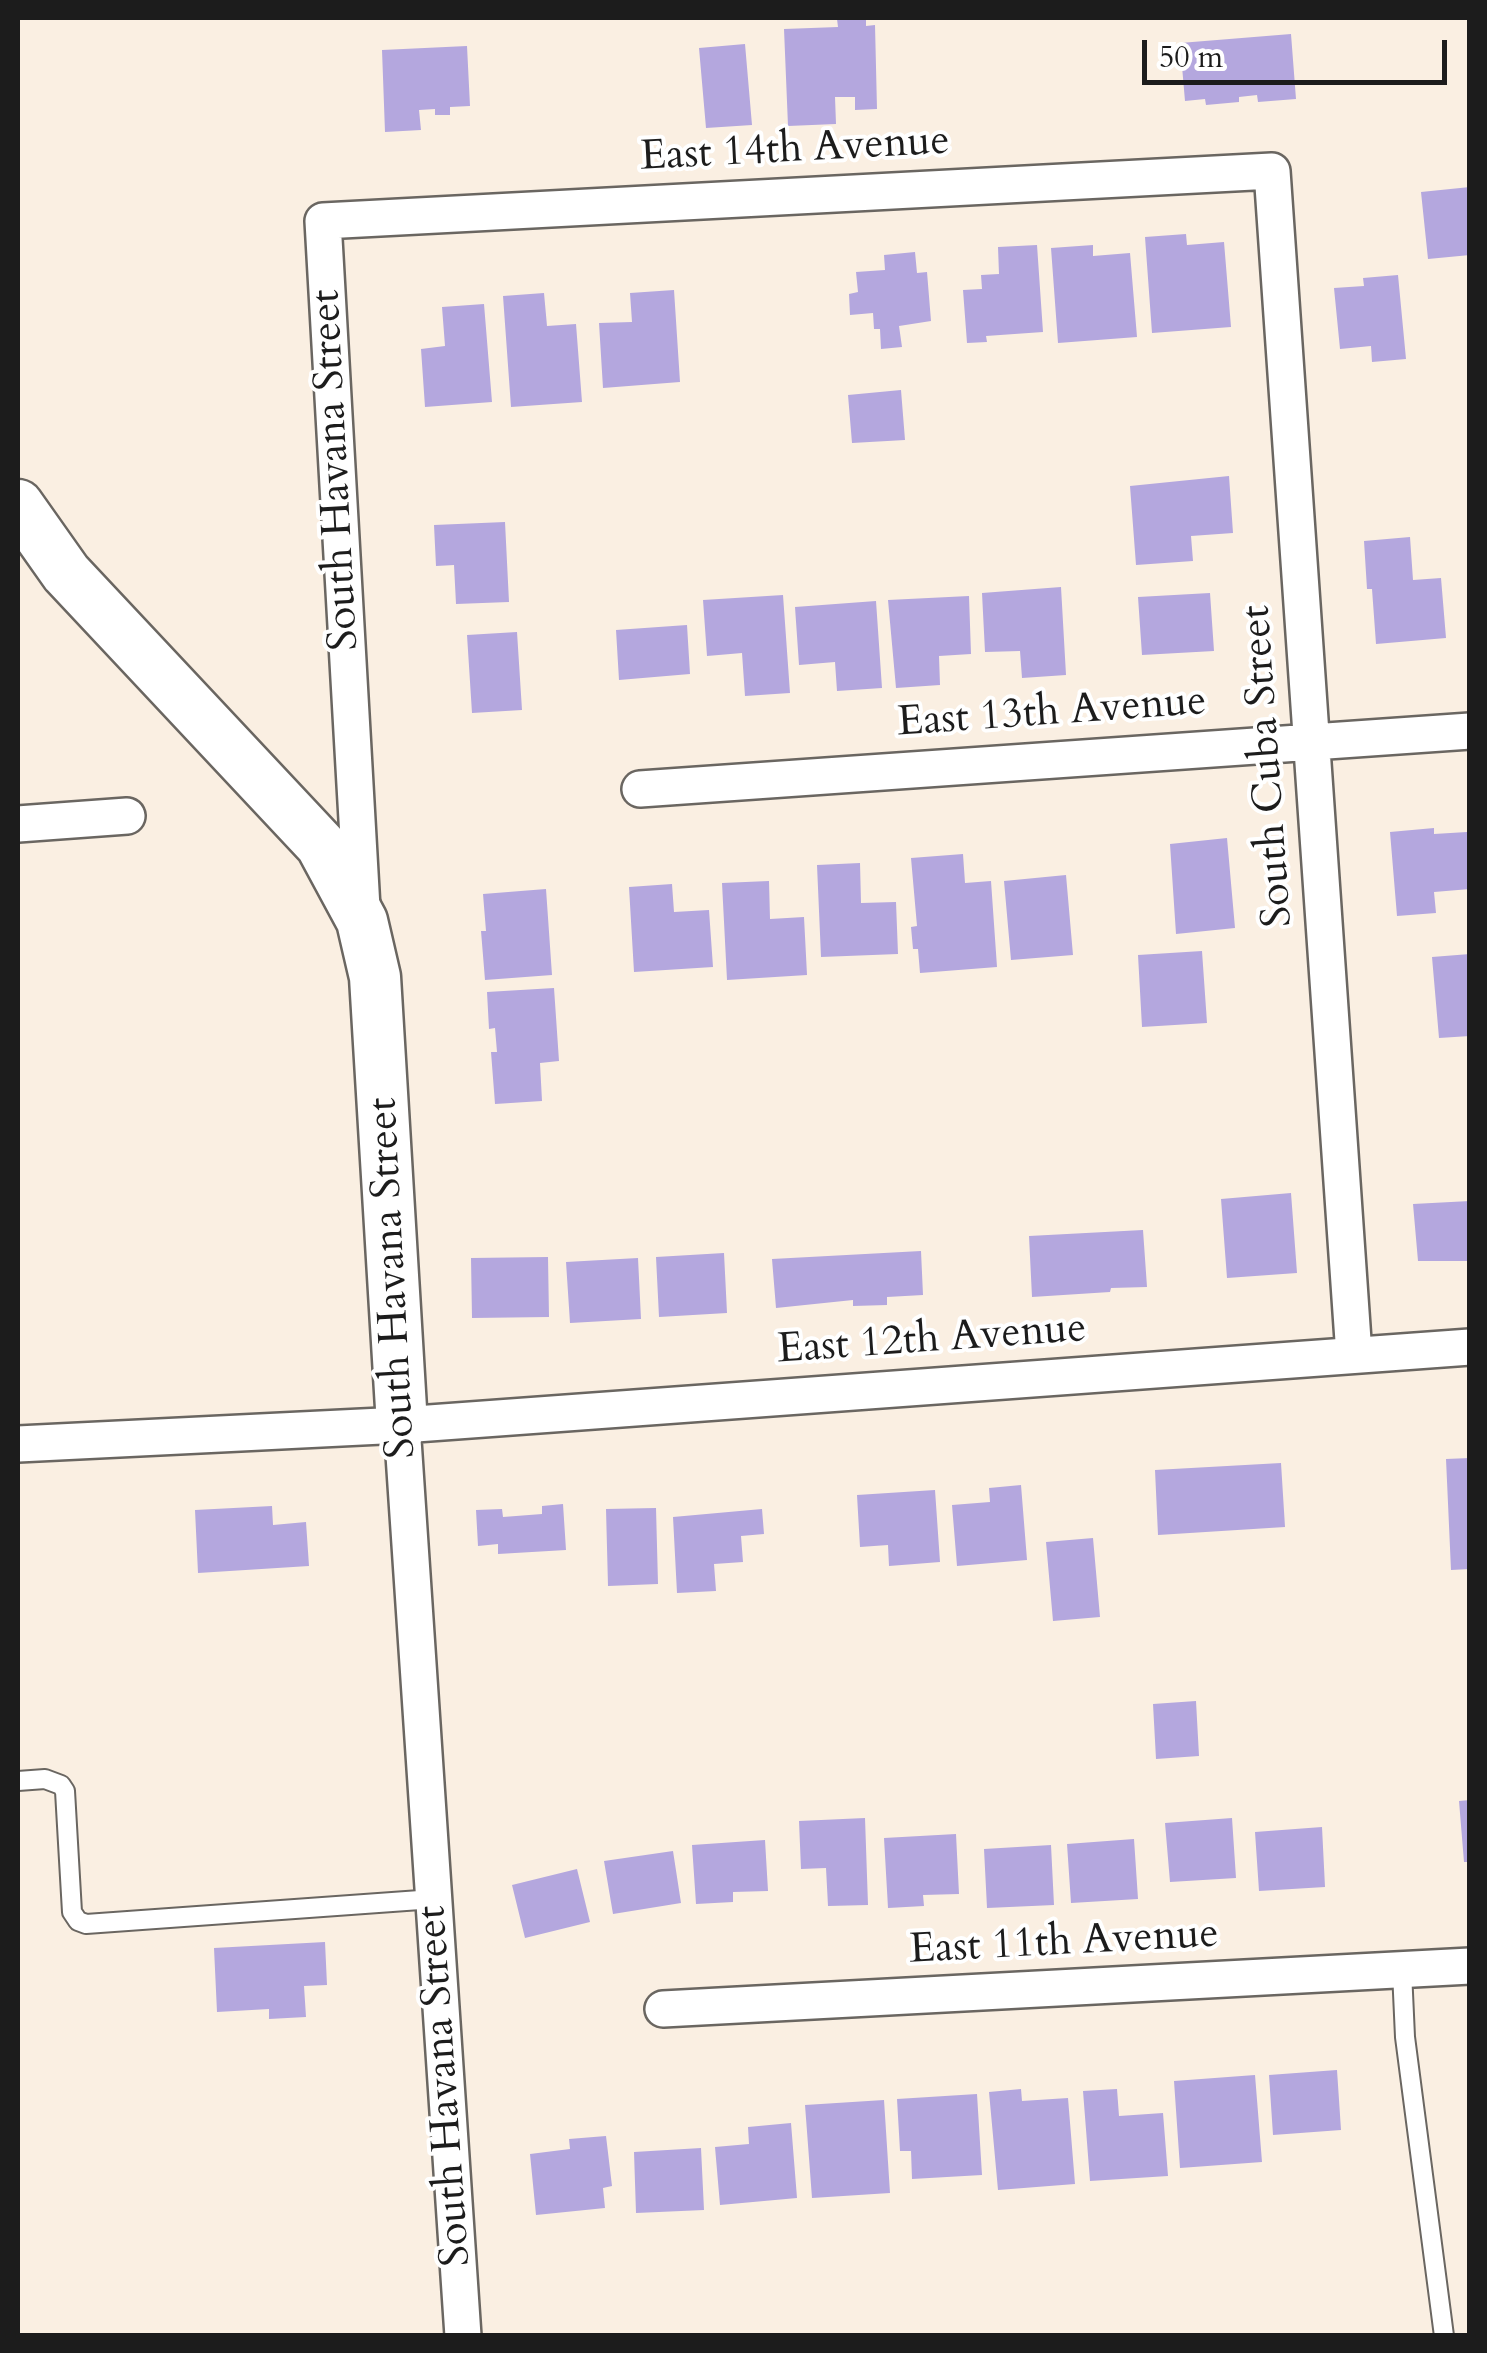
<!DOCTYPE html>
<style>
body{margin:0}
#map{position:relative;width:1487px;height:2353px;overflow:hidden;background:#faefe2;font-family:Cardo,serif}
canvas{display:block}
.frame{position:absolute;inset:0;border:20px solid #1c1c1c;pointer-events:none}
.scale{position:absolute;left:1142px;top:40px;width:305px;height:45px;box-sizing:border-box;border:5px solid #1c1c1c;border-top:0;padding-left:12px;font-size:30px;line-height:35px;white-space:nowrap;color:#1c1c1c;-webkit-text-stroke:8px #fff;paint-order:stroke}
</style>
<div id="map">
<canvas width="1487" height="2353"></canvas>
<div class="frame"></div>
<div class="scale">50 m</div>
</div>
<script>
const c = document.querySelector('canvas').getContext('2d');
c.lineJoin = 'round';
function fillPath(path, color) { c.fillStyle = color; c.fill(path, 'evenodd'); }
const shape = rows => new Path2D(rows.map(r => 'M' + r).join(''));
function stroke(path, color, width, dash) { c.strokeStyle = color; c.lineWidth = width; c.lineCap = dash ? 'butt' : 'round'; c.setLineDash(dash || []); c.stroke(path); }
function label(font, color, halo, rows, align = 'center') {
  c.font = font + ' Cardo,serif'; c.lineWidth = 8; c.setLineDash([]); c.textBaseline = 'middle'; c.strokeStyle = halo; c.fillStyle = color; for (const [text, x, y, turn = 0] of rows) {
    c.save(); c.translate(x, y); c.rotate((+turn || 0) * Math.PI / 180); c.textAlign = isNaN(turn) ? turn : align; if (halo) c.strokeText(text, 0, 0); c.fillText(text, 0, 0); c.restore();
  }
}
const building = shape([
 [837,19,866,19,866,26,875,25,877,109,855,110,855,97,835,97,836,124,788,126,784,29,838,27],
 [1291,34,1296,99,1258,102,1257,95,1239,97,1239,102,1206,105,1205,99,1185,101,1180,43],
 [745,44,752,125,706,128,699,48],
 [467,46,470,106,450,107,450,115,435,115,435,109,419,110,421,130,385,132,382,50],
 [1470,187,1470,255,1428,259,1421,192],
 [1186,234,1187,245,1224,242,1231,327,1152,333,1145,237],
 [1037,245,1043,332,986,336,987,342,967,343,963,290,982,289,981,275,999,274,998,247],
 [1093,245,1093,256,1130,253,1137,337,1058,343,1051,248],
 [915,252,917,273,927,272,931,321,899,326,902,347,881,349,880,329,874,329,873,313,850,315,849,294,858,292,856,272,885,270,884,255],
 [1398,275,1406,359,1372,362,1371,346,1340,349,1334,288,1364,286,1363,278],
 [674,290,680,382,603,388,599,323,632,322,630,293],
 [544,293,547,326,576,324,582,402,511,407,503,296],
 [484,304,492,402,425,407,421,349,445,346,442,307],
 [901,390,905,440,852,443,848,395],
 [1229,476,1233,533,1191,536,1193,561,1136,565,1130,486],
 [505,522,509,602,456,604,454,565,436,566,434,525],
 [1410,537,1413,580,1441,578,1446,638,1376,644,1372,589,1367,589,1364,541],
 [1061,587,1066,675,1022,678,1020,651,985,652,982,593],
 [1210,593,1214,651,1142,655,1138,597],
 [783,595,790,693,745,696,742,653,707,656,703,600],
 [969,596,971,654,939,656,940,685,896,688,888,600],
 [876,601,882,688,837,691,835,662,799,665,795,607],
 [687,625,690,674,619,680,616,630],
 [517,632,522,710,472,713,467,635],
 [1434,828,1434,834,1467,832,1470,889,1434,892,1436,913,1397,916,1390,832],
 [1227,838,1235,928,1176,934,1170,844],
 [963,854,965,883,991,881,997,967,920,973,918,949,913,949,911,927,917,926,911,858],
 [860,863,861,903,896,902,898,954,821,957,817,865],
 [1066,875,1073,955,1011,960,1004,881],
 [769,881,770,919,804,917,807,975,727,980,722,883],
 [672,884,674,912,709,910,713,967,634,972,629,887],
 [546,889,552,975,485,980,481,931,486,931,483,894],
 [1202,951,1207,1023,1142,1027,1138,955],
 [1470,954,1470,1036,1439,1038,1432,957],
 [554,988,559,1061,540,1063,542,1101,495,1104,491,1052,497,1052,495,1028,489,1029,487,992],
 [1291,1193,1297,1273,1227,1278,1221,1199],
 [1470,1201,1470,1261,1418,1261,1413,1204],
 [1143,1230,1147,1287,1111,1288,1110,1292,1032,1297,1029,1236],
 [921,1251,923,1295,887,1297,887,1305,853,1306,853,1300,776,1308,772,1259],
 [724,1253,727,1313,659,1317,656,1257],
 [548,1257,549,1317,472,1318,471,1258],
 [638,1258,641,1319,570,1323,566,1262],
 [1470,1458,1470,1569,1451,1570,1446,1459],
 [1281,1463,1285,1527,1158,1535,1155,1470],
 [1021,1485,1027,1560,957,1566,952,1505,990,1502,989,1488],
 [935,1490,940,1562,889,1566,888,1545,860,1547,857,1495],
 [563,1504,566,1550,498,1554,498,1544,478,1546,476,1510,502,1509,503,1517,542,1514,542,1506],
 [272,1506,273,1525,306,1522,309,1566,198,1573,195,1510],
 [656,1508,658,1584,608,1586,606,1509],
 [762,1509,764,1534,741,1536,743,1562,714,1564,716,1591,677,1593,673,1517],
 [1093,1538,1100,1617,1053,1621,1046,1542],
 [1196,1701,1199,1756,1156,1759,1153,1704],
 [1470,1800,1470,1862,1464,1862,1459,1801],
 [865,1818,868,1905,828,1906,826,1868,801,1869,799,1821],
 [1232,1818,1236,1878,1170,1882,1165,1823],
 [1322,1827,1325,1887,1259,1891,1255,1832],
 [956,1834,959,1894,923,1895,924,1906,888,1908,884,1838],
 [1134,1839,1138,1899,1071,1903,1067,1844],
 [765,1840,768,1891,733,1892,733,1902,696,1904,692,1845],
 [1051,1845,1054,1905,987,1908,984,1849],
 [673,1851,681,1903,613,1914,604,1861],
 [577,1869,590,1922,525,1938,512,1885],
 [325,1942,327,1985,304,1986,306,2017,269,2019,269,2009,217,2012,214,1948],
 [1337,2070,1341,2130,1273,2135,1269,2075],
 [1255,2075,1262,2162,1180,2168,1174,2081],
 [1021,2089,1022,2101,1068,2098,1075,2184,998,2190,989,2092],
 [1117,2089,1119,2116,1163,2113,1168,2176,1090,2181,1083,2091],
 [977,2094,982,2175,912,2179,911,2151,900,2151,897,2099],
 [884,2100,890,2193,812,2198,805,2105],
 [791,2123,797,2198,720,2205,715,2147,749,2144,748,2127],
 [606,2136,612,2186,603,2188,605,2208,536,2215,530,2154,570,2149,569,2139],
 [701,2148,704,2210,636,2213,634,2152]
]);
const lane = shape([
 [18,1781,45,1779,61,1785,65,1791,72,1912,78,1921,86,1924,434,1899],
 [1402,1971,1405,2037,1444,2336]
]);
const street = shape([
 [640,789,1470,731],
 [18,824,127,816],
 [362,908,323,221,1272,171,1354,1355],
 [402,1425,463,2336],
 [18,1444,402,1425,1470,1347],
 [663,2009,1470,1966]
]);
const secondary = shape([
 [18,505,66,573,321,845,362,921,375,977,402,1425]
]);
const streetNames = [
 ["East 14th Avenue",795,151,-3],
 ["South Havana Street",337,470,-93],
 ["East 13th Avenue",1052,714,-4],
 ["South Cuba Street",1269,766,-94],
 ["South Havana Street",394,1278,-93],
 ["East 12th Avenue",932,1341,-4],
 ["East 11th Avenue",1064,1944,-3],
 ["South Havana Street",446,2086,-94]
];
fillPath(building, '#b4a7de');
stroke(lane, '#6a6661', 22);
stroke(street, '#6a6661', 40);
stroke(secondary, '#6a6661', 55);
stroke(lane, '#fff', 18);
stroke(street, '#fff', 35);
stroke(secondary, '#fff', 50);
label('42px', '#1c1c1c', '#fff', streetNames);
</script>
